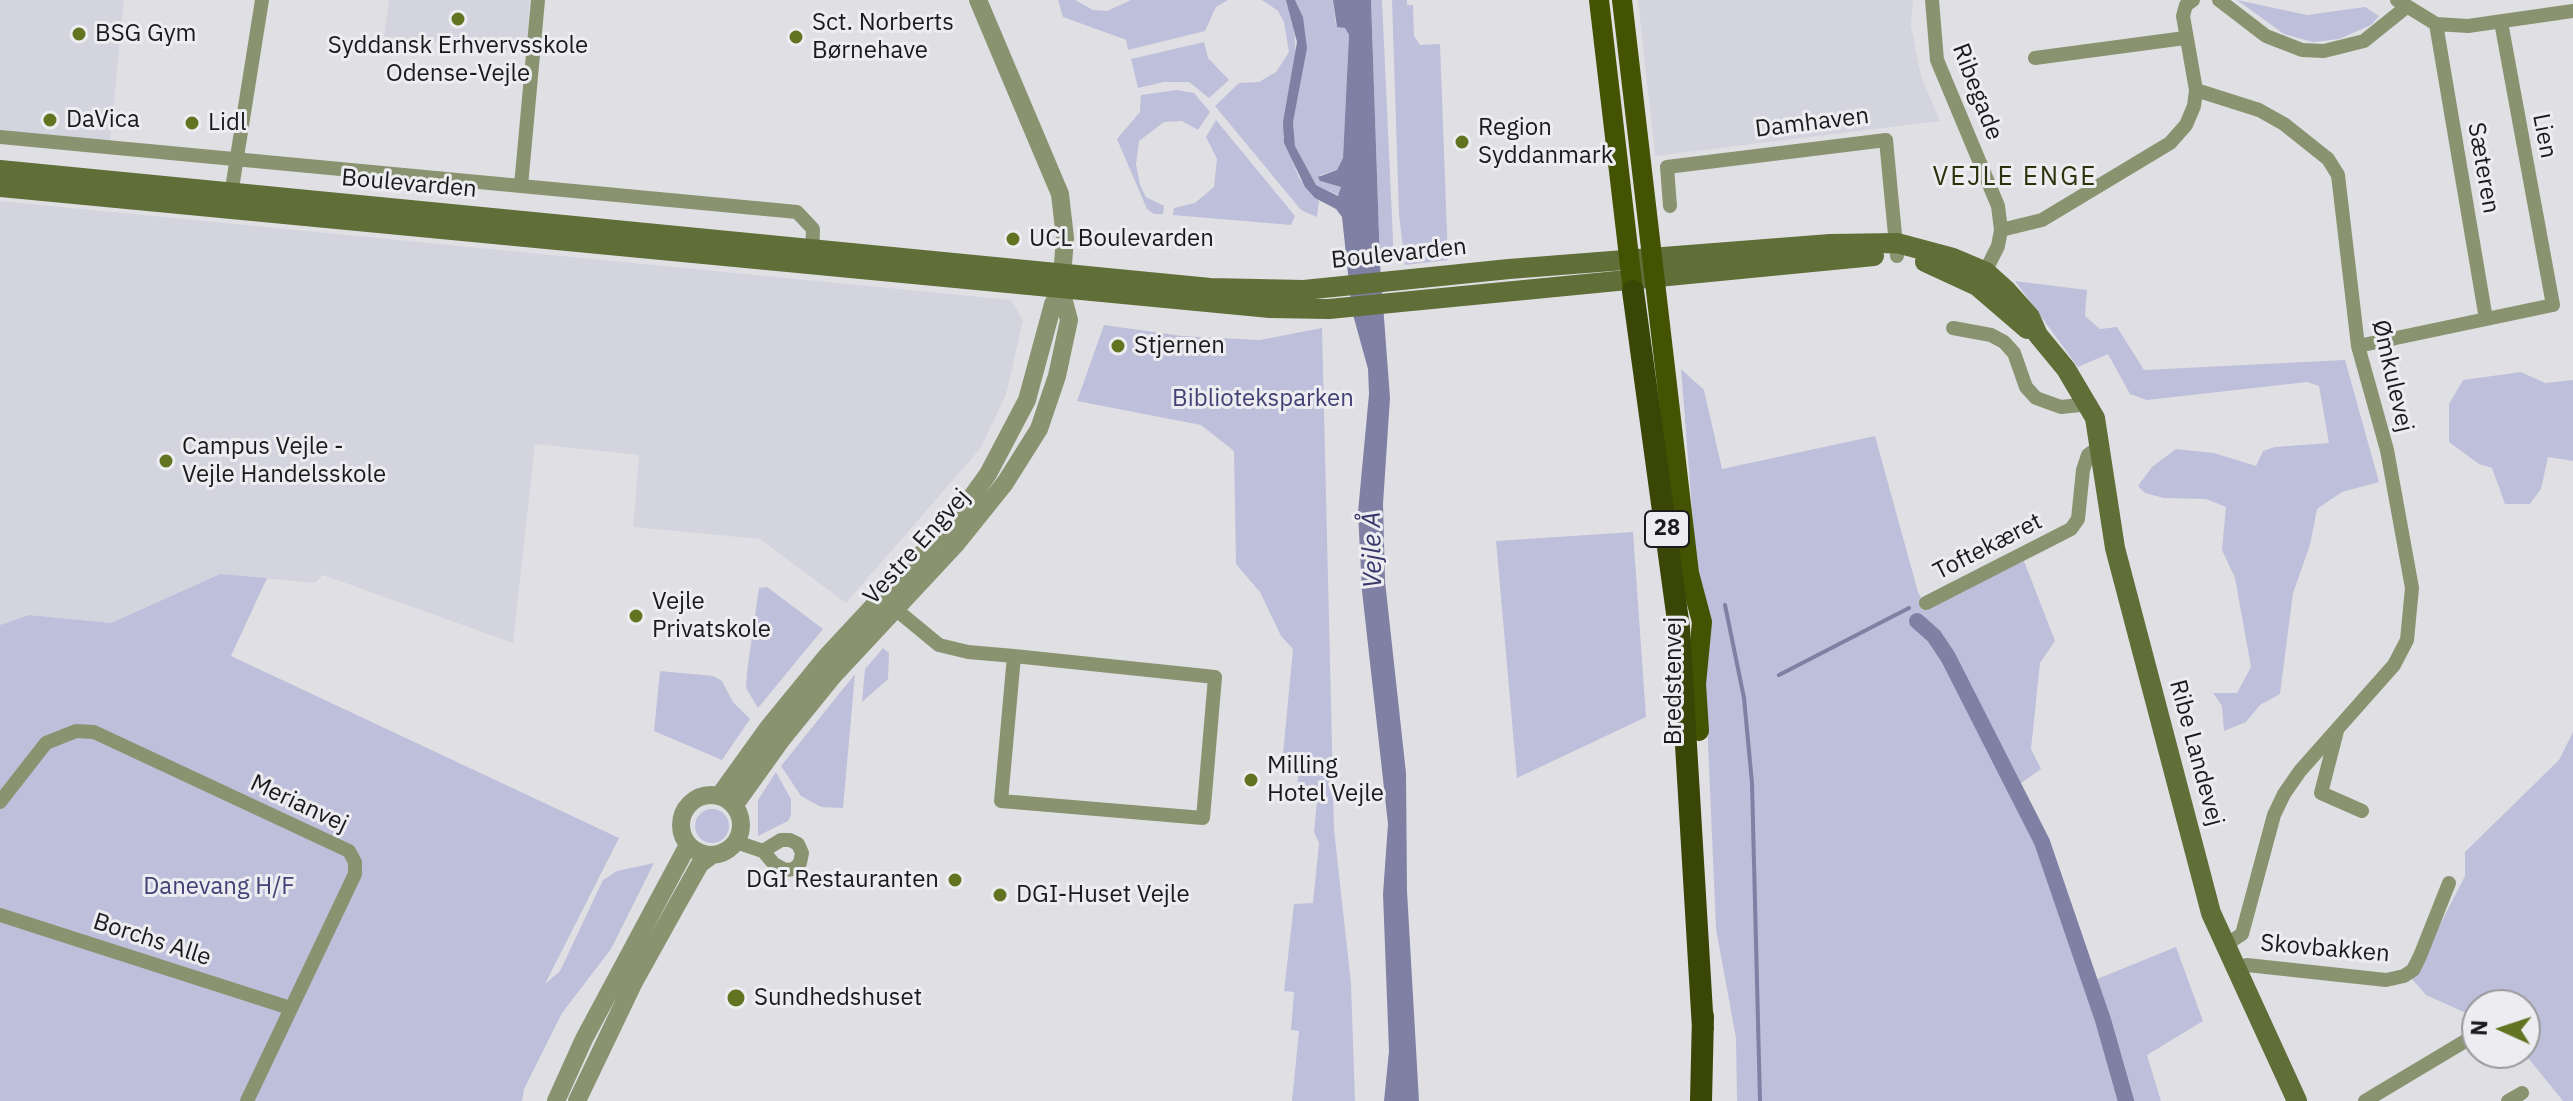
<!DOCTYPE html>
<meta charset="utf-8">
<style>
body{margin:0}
#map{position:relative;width:2573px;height:1101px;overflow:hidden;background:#e0e0e4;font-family:"IBM Plex Sans",sans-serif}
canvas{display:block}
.north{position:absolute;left:2461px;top:989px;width:80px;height:80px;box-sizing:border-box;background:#ededf1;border:2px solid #99999c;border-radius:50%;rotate:273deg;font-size:22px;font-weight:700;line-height:32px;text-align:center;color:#1b1b1d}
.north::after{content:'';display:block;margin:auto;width:28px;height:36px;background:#627321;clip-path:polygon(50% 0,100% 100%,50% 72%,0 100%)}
</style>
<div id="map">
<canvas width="2573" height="1101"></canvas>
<div class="north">N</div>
</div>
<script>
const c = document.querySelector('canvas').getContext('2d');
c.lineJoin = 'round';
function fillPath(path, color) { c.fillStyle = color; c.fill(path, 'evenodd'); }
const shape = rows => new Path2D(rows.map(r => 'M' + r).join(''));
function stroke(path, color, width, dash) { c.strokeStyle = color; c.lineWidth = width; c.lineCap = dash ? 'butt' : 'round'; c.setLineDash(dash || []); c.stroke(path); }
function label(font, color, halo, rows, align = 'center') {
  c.font = font + ' "IBM Plex Sans",sans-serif'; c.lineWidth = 6; c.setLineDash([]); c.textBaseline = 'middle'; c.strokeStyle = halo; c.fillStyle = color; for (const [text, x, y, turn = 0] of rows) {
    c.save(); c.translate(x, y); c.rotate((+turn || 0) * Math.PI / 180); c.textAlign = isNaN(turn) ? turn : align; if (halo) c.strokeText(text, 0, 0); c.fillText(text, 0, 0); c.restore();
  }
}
const built = shape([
 [0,0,124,0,110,144,0,131],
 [389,0,530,0,526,53,384,37],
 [1638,0,1913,0,1911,26,1921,76,1940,121,1655,156],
 [0,201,1011,300,1023,320,1006,395,980,449,846,603,760,539,633,527,639,455,535,444,513,643,323,575,315,583,220,574,111,623,29,615,0,625]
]);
const green = shape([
 [1058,0,1075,0,1093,10,1107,11,1131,0,1228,0,1216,7,1205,31,1128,50,1126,40,1121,38,1063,17],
 [1262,0,1286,0,1294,24,1296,58,1283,137,1299,178,1319,201,1317,217,1301,210,1215,106,1239,83,1259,82,1276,72,1289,52,1284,22,1278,11],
 [1295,0,1333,0,1336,26,1345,28,1349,35,1343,158,1337,170,1320,175,1320,181,1341,187,1340,196,1316,185,1295,146,1293,122,1303,17],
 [1371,0,1382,0,1394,262,1380,264],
 [1392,0,1407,0,1407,5,1413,5,1414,36,1420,45,1440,44,1448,260,1405,265,1399,215],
 [2237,0,2307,15,2365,7,2379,16,2371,25,2339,39,2313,42,2284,34],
 [1204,42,1208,58,1229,80,1209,98,1189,82,1164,82,1138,88,1131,59],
 [1177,90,1194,93,1210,112,1198,130,1182,121,1164,122,1139,141,1136,164,1140,185,1146,197,1164,206,1163,214,1154,214,1147,209,1117,139,1140,112,1141,95],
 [1216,120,1295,216,1291,225,1173,215,1174,208,1195,203,1214,187,1217,159,1206,137],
 [2015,281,2087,290,2085,316,2100,329,2117,327,2144,370,2345,360,2379,482,2342,492,2317,509,2310,545,2293,593,2280,694,2260,705,2246,722,2224,731,2222,706,2213,693,2237,693,2251,667,2235,578,2222,550,2226,507,2206,499,2164,498,2145,493,2138,486,2152,467,2176,449,2214,453,2256,466,2263,451,2275,447,2329,443,2319,386,2307,382,2147,400,2130,394,2108,354,2078,367],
 [1104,325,1182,336,1260,340,1322,328,1334,829,1351,984,1355,1101,1292,1101,1299,1031,1291,1030,1294,992,1284,991,1294,904,1313,903,1319,843,1314,832,1317,800,1302,799,1297,792,1299,760,1283,754,1293,649,1281,636,1260,592,1236,564,1234,451,1201,425,1077,401],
 [1681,369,1704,390,1722,469,1875,436,1918,592,1927,608,2024,561,2055,641,2040,663,2031,749,2041,769,2017,786,2092,981,2176,947,2203,1021,2147,1055,2161,1101,1737,1101,1736,1038,1716,929,1705,673],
 [2521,372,2545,383,2573,380,2573,461,2548,457,2541,489,2530,504,2505,504,2492,468,2479,464,2449,442,2449,404,2463,380],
 [1633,532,1646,717,1517,778,1496,541],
 [220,574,267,578,231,656,619,838,545,984,560,971,603,880,617,871,654,863,611,949,562,1013,524,1089,522,1101,0,1101,0,625,29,615,111,623],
 [767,587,823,629,758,708,746,688,747,672,759,588],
 [883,648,889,653,888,679,862,702,865,669],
 [660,671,713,676,722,681,733,702,750,719,722,760,654,731],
 [855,674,843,808,821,807,801,796,781,766],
 [2573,732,2573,1101,2563,1101,2524,1053,2525,1005,2477,1005,2477,1018,2426,995,2412,979,2465,876,2465,852,2559,760],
 [776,772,791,799,791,815,788,821,758,836,758,800],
 '695 826a17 17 0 1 1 34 0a17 17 0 1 1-34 0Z'
]);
const water = shape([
 [1286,0,1295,0,1303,17,1307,48,1293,122,1295,146,1316,185,1338,196,1341,187,1320,181,1318,177,1337,170,1343,158,1349,35,1345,28,1337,27,1333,0,1371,0,1380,264,1390,398,1383,504,1385,581,1406,773,1407,891,1419,1101,1384,1101,1389,1051,1383,894,1388,824,1362,591,1358,512,1369,394,1368,369,1352,311,1342,217,1336,209,1315,198,1305,187,1284,143,1283,122,1297,42]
]);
const stream = shape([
 [1725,605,1744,698,1752,783,1760,1101],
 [1779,675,1909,608]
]);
const canal = shape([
 [1917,621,1934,636,1948,657,2042,842,2103,1020,2126,1101]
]);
const minor = shape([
 [1932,0,1937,60,1998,206,2001,230,1998,246,1982,278],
 [2219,0,2266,36,2302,50,2324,51,2364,41,2405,8],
 [2397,0,2436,24,2468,26,2573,11],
 [2436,24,2486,319],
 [2035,58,2185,38],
 [2196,90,2259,110,2284,124,2328,159,2338,175,2358,346,2387,450,2412,588,2407,640,2394,665,2300,771,2284,794,2274,815,2242,934,2224,946],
 [0,137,797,212,813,229,812,258],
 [521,186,538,0],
 [230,201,262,0],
 [1670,206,1667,167,1886,140,1897,256],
 [2001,230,2042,220,2170,143,2186,125,2194,106,2196,90,2183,16,2186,5,2193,0],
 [1953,328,1991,335,2004,342,2014,353,2026,387,2036,398,2061,407,2090,404],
 [2358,346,2553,305,2501,22],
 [888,603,939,645,968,652,1014,656,1215,677,1203,818,1001,801,1014,656],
 [1926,603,2071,529,2078,519,2083,470,2088,455,2102,445],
 [2337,731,2321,793,2362,811],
 [0,802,46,743,76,731,94,732,349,851,355,862,355,874,247,1101],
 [736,842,763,851,774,864,785,870,794,869,800,863,802,853,798,844,790,840,781,840,763,851],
 [0,915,290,1008],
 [2235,969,2247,965,2386,980,2404,976,2413,970,2420,956,2449,883],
 [2365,1101,2477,1034],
 [2508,1101,2522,1093]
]);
const tertiary = shape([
 '681 825a30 30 0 1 1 60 0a30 30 0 1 1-60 0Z',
 [719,796,768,728,826,657,960,513,988,474,1027,400,1053,304,1061,290],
 [734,806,782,739,833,676,956,544,1005,483,1039,429,1057,376,1069,320,1061,290,1065,238,1060,194,978,0],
 [556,1101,584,1039,688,845],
 [577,1101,633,984,678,903,700,864,712,855]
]);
const secondary = shape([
 [0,170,1210,288,1304,290,1509,269,1830,244,1897,243,1953,258,1986,272,2006,290,2030,317,2038,335,2066,369,2095,418,2115,548,2211,913,2297,1101],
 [0,187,1270,308,1329,309,1874,256],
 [1925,262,1977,286,2027,329]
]);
const primary = shape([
 [1599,0,1633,291],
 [1622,0,1689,573,1702,622,1696,684,1699,731]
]);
const trunk = shape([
 [1633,291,1679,628,1703,1029],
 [1701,1101,1703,1016]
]);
const markers = [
 [458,19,8,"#627321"],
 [79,34,8,"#627321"],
 [796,37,8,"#627321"],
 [50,120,8,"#627321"],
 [192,123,8,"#627321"],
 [1462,142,8,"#627321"],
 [1013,239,8,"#627321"],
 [1118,346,8,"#627321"],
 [166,461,8,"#627321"],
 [636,616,8,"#627321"],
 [1251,780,8,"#627321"],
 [955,880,8,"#627321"],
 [1000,895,8,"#627321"],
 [736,998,10,"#627321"]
];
const shields = [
 [1667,529,44]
];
const shieldNames = [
 ["28",1667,529]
];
const poiNames = [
 ["Sct. Norberts",812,23],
 ["Børnehave",812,51],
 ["BSG Gym",95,34],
 ["Syddansk Erhvervsskole",458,46,"center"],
 ["Odense-Vejle",458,74,"center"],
 ["DaVica",66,120],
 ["Lidl",208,123],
 ["Region",1478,128],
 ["Syddanmark",1478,156],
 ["UCL Boulevarden",1029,239],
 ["Stjernen",1134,346],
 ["Campus Vejle -",182,447],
 ["Vejle Handelsskole",182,475],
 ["Vejle",652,602],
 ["Privatskole",652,630],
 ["Milling",1267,766],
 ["Hotel Vejle",1267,794],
 ["DGI Restauranten",939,880,"right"],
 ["DGI-Huset Vejle",1016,895],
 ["Sundhedshuset",754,998]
];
const streetNames = [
 ["Ribegade",1977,92,69],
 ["Damhaven",1812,123,-7],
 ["Lien",2544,136,79],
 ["Sæteren",2483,168,80],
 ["Boulevarden",409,184,5],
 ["Boulevarden",1399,254,-6],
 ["Ømkulevej",2392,376,77],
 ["Vestre Engvej",917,547,-48],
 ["Toftekæret",1988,547,-27],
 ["Bredstenvej",1674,681,-90],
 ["Ribe Landevej",2196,753,75],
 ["Merianvej",299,804,25],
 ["Borchs Alle",152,940,18],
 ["Skovbakken",2325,949,5]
];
const parkNames = [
 ["Biblioteksparken",1263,399],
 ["Danevang H/F",219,887]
];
const neighbourhoodNames = [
 ["VEJLE ENGE",2015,177]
];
const waterNames = [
 ["Vejle Å",1373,550,-91]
];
fillPath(built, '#d4d4df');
fillPath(green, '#bebfda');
fillPath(water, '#7f80a4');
stroke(stream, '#7f80a4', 4);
stroke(canal, '#7f80a4', 16);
stroke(minor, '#899370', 14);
stroke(tertiary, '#899370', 18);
stroke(secondary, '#606e38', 20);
stroke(primary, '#445302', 20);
stroke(trunk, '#3a4606', 22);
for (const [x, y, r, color] of markers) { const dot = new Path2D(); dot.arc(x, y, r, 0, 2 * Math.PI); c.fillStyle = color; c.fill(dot); stroke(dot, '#ededf1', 3); }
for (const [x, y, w] of shields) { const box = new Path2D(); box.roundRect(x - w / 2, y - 18, w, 36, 6); c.fillStyle = '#ededf1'; c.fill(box); stroke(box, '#1b1b1d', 2); }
label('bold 22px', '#1b1b1d', null, shieldNames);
label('24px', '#1b1b1d', '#ededf1', poiNames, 'left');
label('24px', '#1b1b1d', '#ededf1', streetNames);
label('24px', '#434175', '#ededf1', parkNames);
c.letterSpacing = '2px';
label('26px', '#2b330d', '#ededf1', neighbourhoodNames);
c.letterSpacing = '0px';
label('italic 26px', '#3a376a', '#ededf1', waterNames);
</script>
